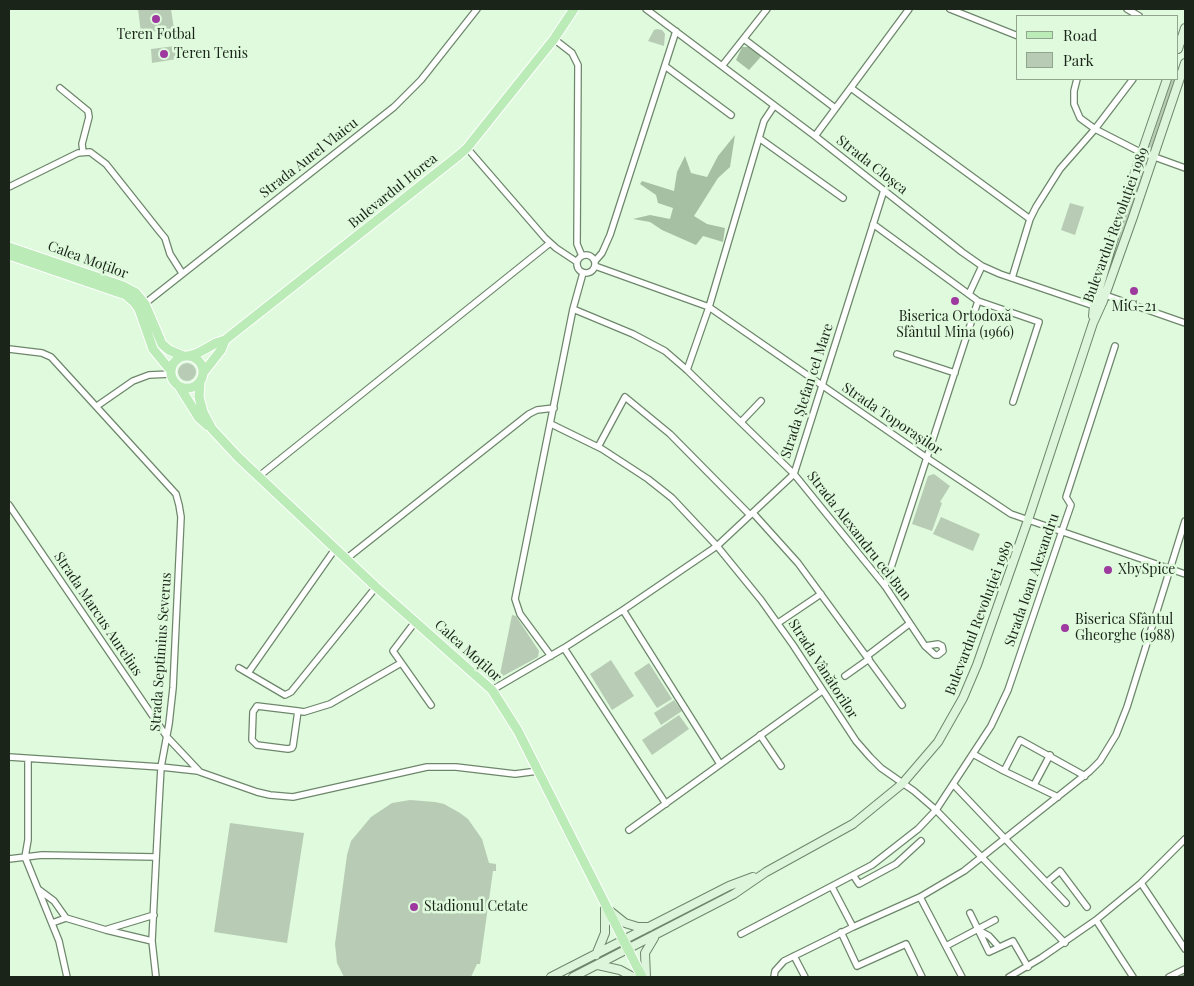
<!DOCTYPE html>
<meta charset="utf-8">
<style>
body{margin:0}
#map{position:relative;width:1194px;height:986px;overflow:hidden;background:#dffadc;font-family:"Playfair Display",serif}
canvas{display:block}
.frame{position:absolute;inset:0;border:10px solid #1a2419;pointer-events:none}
.legend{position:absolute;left:1016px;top:15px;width:162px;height:65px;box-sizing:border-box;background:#dffadc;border:1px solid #90a48e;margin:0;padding:6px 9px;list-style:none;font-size:15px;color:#1a2419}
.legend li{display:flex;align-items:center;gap:10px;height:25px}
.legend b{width:25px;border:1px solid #90a48e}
</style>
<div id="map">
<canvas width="1194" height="986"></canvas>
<div class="frame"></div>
<ul class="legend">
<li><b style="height:6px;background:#bbebb7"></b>Road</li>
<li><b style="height:14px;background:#b8ccb5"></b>Park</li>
</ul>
</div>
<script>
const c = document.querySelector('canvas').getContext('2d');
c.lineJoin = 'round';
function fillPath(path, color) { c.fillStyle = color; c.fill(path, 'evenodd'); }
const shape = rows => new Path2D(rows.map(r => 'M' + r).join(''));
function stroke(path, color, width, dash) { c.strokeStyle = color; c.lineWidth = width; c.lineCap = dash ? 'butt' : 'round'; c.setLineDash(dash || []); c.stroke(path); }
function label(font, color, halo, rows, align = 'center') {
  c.font = font + ' "Playfair Display",serif'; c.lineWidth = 5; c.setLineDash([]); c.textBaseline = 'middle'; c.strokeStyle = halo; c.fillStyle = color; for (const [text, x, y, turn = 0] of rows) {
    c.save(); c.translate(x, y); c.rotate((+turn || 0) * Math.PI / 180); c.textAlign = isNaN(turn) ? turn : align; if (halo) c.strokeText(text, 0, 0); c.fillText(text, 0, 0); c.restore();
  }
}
const green = shape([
 [138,9,171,9,174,29,141,33],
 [657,29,662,30,665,34,664,46,648,41,654,30],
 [175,46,177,59,152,63,151,49],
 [1172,79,1176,79,1152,148,1149,147],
 [1141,167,1145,169,1108,280,1104,279],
 [1070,203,1084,207,1075,235,1061,230],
 '178 372a9 9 0 1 1 18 0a9 9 0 1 1-18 0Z',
 [934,474,950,486,940,502,942,503,932,531,912,524,928,476],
 [941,517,980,534,973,551,933,534],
 [512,615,516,616,539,651,538,657,503,676,500,674],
 [611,660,634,696,612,710,590,674],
 [649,663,672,699,657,708,634,673],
 [674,700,682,711,661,725,654,713],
 [679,715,689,729,652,755,642,740],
 [410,800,435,802,444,804,460,813,468,819,482,839,489,863,496,864,496,871,493,871,480,964,477,964,471,977,344,977,337,963,335,944,347,855,351,841,371,817,392,803],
 [230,823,304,833,287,943,214,932]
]);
const forest = shape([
 [742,47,757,47,766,51,749,70,736,60],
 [735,135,730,167,718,178,694,216,707,224,725,228,723,242,703,236,696,245,662,230,650,222,633,219,650,215,670,219,673,208,658,203,656,195,640,184,642,181,674,191,677,172,685,156,691,173,707,177,718,156]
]);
const stream = shape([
 [1181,977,1185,975]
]);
const minor = shape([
 [646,9,815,136,962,252,982,266,1000,274,1097,307],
 [950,9,1018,36],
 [1127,9,1139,16],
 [554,39,572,53,578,65,577,244,582,256],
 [744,39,835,108],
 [665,66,731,115],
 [722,66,767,9],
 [1077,79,1074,91,1074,104,1080,118,1084,121,1095,129,1138,151,1185,168],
 [60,88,88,111,89,117,82,144,83,152],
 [851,88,1030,219],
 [815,136,909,9],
 [759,138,843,198],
 [467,148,545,238,556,248,577,262],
 [9,187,78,153,90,152,106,164,160,232,165,238,170,254,182,273],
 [873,224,978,301,1039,322,1013,402],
 '577 264a9 9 0 1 1 18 0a9 9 0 1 1-18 0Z',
 [595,261,602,253,610,235,676,31],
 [595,266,709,307,927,458,1011,514,1185,574],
 [1012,278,1030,219,1036,207,1060,169,1095,129,1133,79],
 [969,294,982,266],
 [1102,294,1185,323],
 [143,305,394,107,421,80,477,9],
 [573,309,633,334,665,351,687,370,794,474,885,586,925,646,935,655,938,655,943,651,942,646,938,644,925,646],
 [9,349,42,353,51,357,176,494,179,505,181,517,173,688,169,724,161,767,158,821,152,941,156,977],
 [897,354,955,373],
 [687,370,709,307,764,121,774,106],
 [97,406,133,381,149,375,171,374],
 [741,422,761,401],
 [551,424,602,449,648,479,672,498,717,546,761,600,793,645,856,741,870,757,881,768,914,791,936,810,1065,943],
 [598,447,625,397,670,434,750,515],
 [258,477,550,243],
 [9,505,167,737,200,772,257,792,270,795,293,797,427,767,456,767,515,774,538,771],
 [753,513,798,563,902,705],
 [346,559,529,414,537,410,554,408],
 [885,586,978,301],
 [623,610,720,764],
 [415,622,393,651,431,705],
 [778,623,821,594],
 [564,648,666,804],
 [551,656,520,614,515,599,573,309,583,273],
 [867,656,909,624],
 [239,668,285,695,291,692,376,587],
 [248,673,335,549],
 [845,676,869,659],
 [492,690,564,648,623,610,717,546,794,474,884,190],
 [298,711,293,746,292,748,288,749,257,745,252,740,253,712,257,706,298,711,304,712,330,704,401,663],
 [760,735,781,766],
 [973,754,1004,771,1058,797],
 [9,757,161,767,198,771],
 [1004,771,1020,740,1085,776],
 [953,784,1066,903],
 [1034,785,1050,755],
 [629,830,822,691],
 [25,857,59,941,67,977],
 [25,857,28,840,28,759],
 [9,859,42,855,156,857],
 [853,875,859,884,896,864,921,841],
 [1047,882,1060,871,1087,907],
 [1141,883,1185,949],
 [832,887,853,927],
 [38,889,54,901,66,918],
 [920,897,962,977],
 [970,913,989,952,1013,941,1028,967],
 [1096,920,1133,977],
 [52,923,66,918,106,930,152,941],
 [108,929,154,915],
 [978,930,989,936,999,947],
 [841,932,857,966,906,944,922,977],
 [741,934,872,865,918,829,936,810,991,726,1008,690,1062,531,1071,505,1066,497,1115,346],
 [946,946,995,920],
 [794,956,805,977],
 [774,977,775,971,784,961,853,927,920,897,964,871,1090,771,1100,761,1116,735,1127,707,1185,521],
 [1009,977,1041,958,1096,920,1141,883,1185,839],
 [1169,977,1185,969]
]);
const secondary = shape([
 [1178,49,1185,28],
 [1093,316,1094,306,1121,213,1167,79],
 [610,911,625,923,638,927,649,927],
 [596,955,605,933,605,906],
 [598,965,620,970,633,977],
 [551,977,729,886,753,877],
 [573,977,734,894,766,872,853,824,902,784,938,742,963,698,977,665,1028,520,1093,323,1103,301,1133,217,1185,63],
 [646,977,645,953,654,938]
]);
const primary = shape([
 [9,247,123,286,136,293,145,304,162,344,169,350,183,356],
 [9,255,126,295,134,302,139,309,153,349,171,371],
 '171 372a16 16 0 1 1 32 0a16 16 0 1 1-32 0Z',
 [188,356,198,353,216,343,225,340,458,156,467,148,554,39,574,9],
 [203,373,221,350,225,340],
 [200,382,199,397,203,412,212,429,238,457,376,587,492,690,518,731,642,977],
 [179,386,199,418,208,426]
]);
const markers = [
 [156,19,5,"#9d399f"],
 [164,54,5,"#9d399f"],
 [1134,291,5,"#9d399f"],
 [955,301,5,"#9d399f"],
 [1108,570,5,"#9d399f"],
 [1065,628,5,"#9d399f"],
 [414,907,5,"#9d399f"]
];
const poiNames = [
 ["Teren Fotbal",156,35,"center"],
 ["Teren Tenis",174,54],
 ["MiG-21",1134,307,"center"],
 ["Biserica Ortodoxă",955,317,"center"],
 ["Sfântul Mina (1966)",955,333,"center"],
 ["XbySpice",1118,570],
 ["Biserica Sfântul",1075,620],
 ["Gheorghe (1988)",1075,636],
 ["Stadionul Cetate",424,907]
];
const streetNames = [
 ["Strada Aurel Vlaicu",309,158,-38],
 ["Strada Cloșca",872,165,38],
 ["Bulevardul Horea",393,191,-39],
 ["Bulevardul Revoluției 1989",1116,225,-70],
 ["Calea Moților",88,260,20],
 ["Strada Ștefan cel Mare",807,391,-72],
 ["Strada Toporașilor",892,419,34],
 ["Strada Alexandru cel Bun",859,536,52],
 ["Strada Ioan Alexandru",1032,580,-71],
 ["Strada Marcus Aurelius",98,614,56],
 ["Bulevardul Revoluției 1989",979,618,-69],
 ["Calea Moților",468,651,42],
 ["Strada Septimius Severus",161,652,-86],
 ["Strada Vânătorilor",823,669,57]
];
fillPath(green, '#b8ccb5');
fillPath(forest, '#a5c0a2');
stroke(stream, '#849e81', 2);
stroke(minor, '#6e876c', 8);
stroke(secondary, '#6e876c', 10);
stroke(primary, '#fff', 11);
stroke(minor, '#fff', 5.5);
stroke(secondary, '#ddf5db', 8);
stroke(primary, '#bbebb7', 9);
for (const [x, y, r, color] of markers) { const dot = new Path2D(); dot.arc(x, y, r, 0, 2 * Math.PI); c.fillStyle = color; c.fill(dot); stroke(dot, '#dffadc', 2); }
label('14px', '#1a2419', '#dffadc', poiNames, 'left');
label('14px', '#1a2419', '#dffadc', streetNames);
</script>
